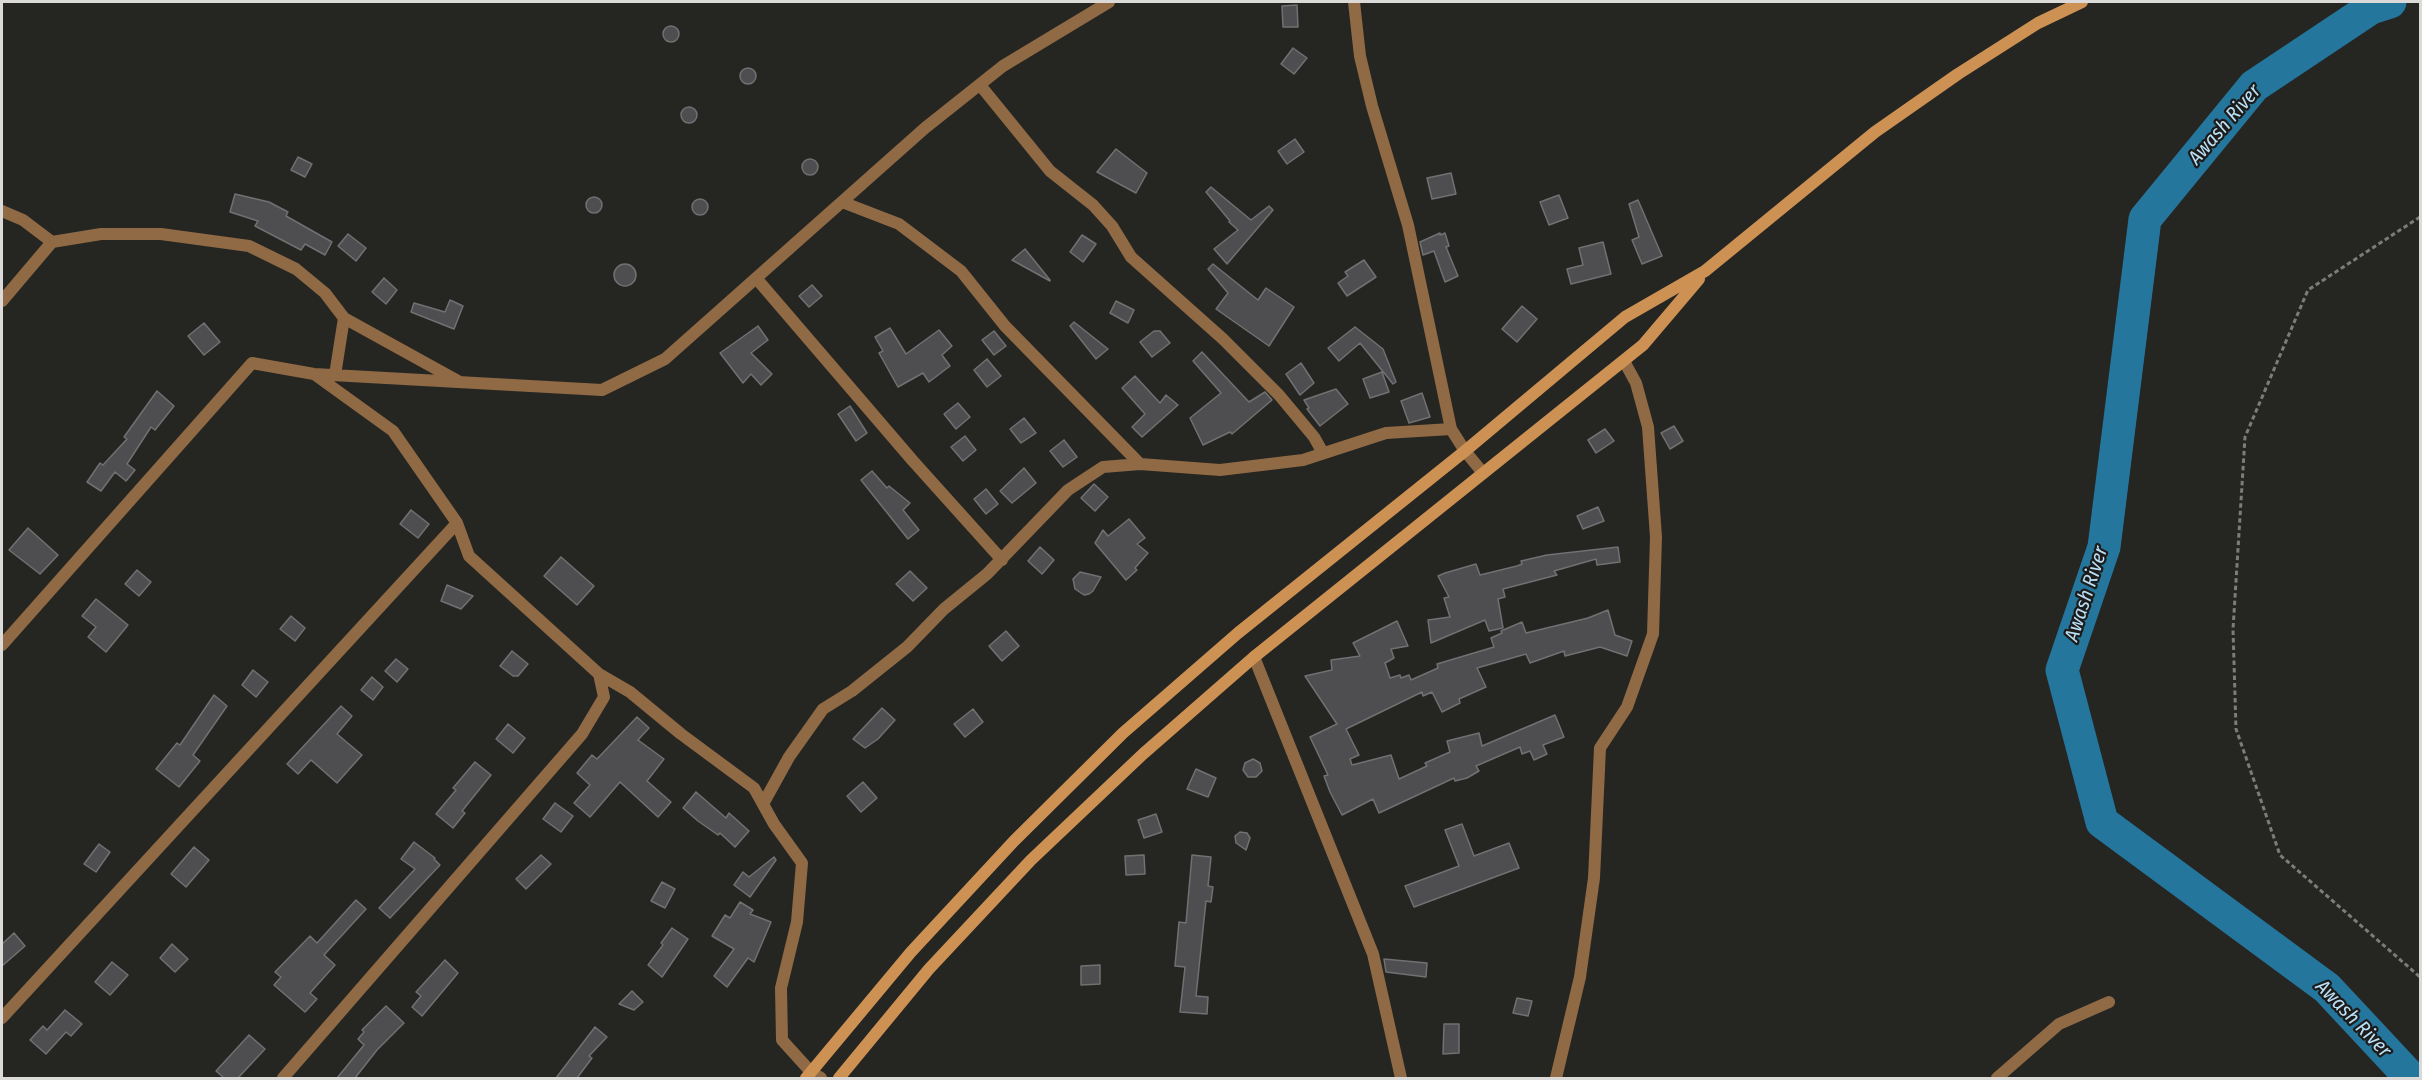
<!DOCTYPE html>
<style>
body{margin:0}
#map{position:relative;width:2422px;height:1080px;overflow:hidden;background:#252522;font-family:"Fira Sans Condensed",sans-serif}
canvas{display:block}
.frame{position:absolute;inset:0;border:3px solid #dbdad9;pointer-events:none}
</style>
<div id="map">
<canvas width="2422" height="1080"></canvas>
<div class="frame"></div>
</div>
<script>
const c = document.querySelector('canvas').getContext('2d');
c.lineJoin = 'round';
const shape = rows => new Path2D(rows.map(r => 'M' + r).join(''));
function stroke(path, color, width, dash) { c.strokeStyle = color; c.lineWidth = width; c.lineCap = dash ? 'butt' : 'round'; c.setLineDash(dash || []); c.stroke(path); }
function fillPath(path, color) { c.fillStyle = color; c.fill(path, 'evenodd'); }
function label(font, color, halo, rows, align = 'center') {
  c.font = font + ' "Fira Sans Condensed",sans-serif'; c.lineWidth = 4.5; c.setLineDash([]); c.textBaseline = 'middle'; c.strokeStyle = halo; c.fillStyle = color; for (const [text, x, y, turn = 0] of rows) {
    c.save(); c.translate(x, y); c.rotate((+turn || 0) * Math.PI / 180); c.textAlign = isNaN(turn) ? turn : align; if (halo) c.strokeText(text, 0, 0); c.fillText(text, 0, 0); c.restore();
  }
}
const river = shape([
 [2390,2,2371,8,2254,86,2145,219,2104,547,2062,670,2102,822,2327,988,2411,1078]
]);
const building = shape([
 [1297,5,1298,27,1283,27,1282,6,1297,5],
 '663 34a8 8 0 1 1 16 0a8 8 0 1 1-16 0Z',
 [1293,48,1307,58,1294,74,1281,64,1293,48],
 '740 76a8 8 0 1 1 16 0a8 8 0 1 1-16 0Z',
 '681 115a8 8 0 1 1 16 0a8 8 0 1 1-16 0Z',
 [1295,139,1304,152,1287,164,1278,151,1295,139],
 [1116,149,1147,173,1136,193,1097,172,1116,149],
 [298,157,312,164,305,177,291,170,298,157],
 '802 167a8 8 0 1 1 16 0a8 8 0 1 1-16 0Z',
 [1451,173,1456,194,1432,199,1427,178,1451,173],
 [1211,187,1251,220,1269,206,1273,210,1227,264,1214,249,1238,230,1229,222,1230,221,1206,192,1211,187],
 [235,194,269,202,288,212,286,216,332,242,325,255,305,244,301,250,255,226,258,221,230,212,235,194],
 [1559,195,1568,218,1549,225,1540,202,1559,195],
 '586 205a8 8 0 1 1 16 0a8 8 0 1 1-16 0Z',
 '692 207a8 8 0 1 1 16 0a8 8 0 1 1-16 0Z',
 [1638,200,1662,256,1642,264,1632,240,1639,237,1629,204,1638,200],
 [1440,233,1440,235,1445,233,1449,246,1446,247,1458,276,1445,282,1434,251,1423,255,1420,242,1440,233],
 [348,234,366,248,356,261,338,246,348,234],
 [1082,235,1096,244,1083,262,1070,252,1082,235],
 [1603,242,1611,274,1571,284,1567,269,1583,265,1579,248,1603,242],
 [1025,249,1050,280,1050,281,1012,260,1025,249],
 [1364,260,1376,277,1347,296,1338,283,1348,276,1345,272,1364,260],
 '614 275a11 11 0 1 1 22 0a11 11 0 1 1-22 0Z',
 [1213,264,1258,300,1266,288,1294,307,1269,346,1216,309,1228,293,1208,269,1213,264],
 [384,278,397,290,386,304,372,292,384,278],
 [812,285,822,296,809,307,799,296,812,285],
 [450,300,463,306,454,329,411,312,414,303,445,312,450,300],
 [1116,301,1134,310,1128,323,1110,313,1116,301],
 [1522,306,1537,319,1517,342,1502,329,1522,306],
 [1074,322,1108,349,1096,359,1070,326,1074,322],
 [204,323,220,342,204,355,188,336,204,323],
 [758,326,768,340,751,353,772,374,761,385,751,374,743,383,720,353,758,326],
 [1355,327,1383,349,1396,382,1393,384,1360,343,1339,361,1328,348,1355,327],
 [890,328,906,354,939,330,952,346,942,355,950,366,929,382,923,373,898,387,879,353,883,351,875,337,890,328],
 [994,331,1006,346,994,355,982,340,994,331],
 [1154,331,1160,331,1170,343,1152,357,1140,342,1154,331],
 [1202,352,1249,402,1265,392,1272,400,1232,434,1230,432,1203,445,1190,418,1221,393,1193,361,1202,352],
 [987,359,1001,376,987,387,974,370,987,359],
 [1301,363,1314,383,1300,395,1286,374,1301,363],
 [1382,372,1389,392,1370,398,1363,379,1382,372],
 [1135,376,1160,403,1166,395,1178,405,1142,437,1132,427,1145,414,1122,388,1135,376],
 [1336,389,1348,404,1320,426,1307,409,1309,408,1304,400,1336,389],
 [157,391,174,406,155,430,151,427,127,464,135,470,126,481,115,472,101,491,87,482,100,463,103,465,127,439,124,437,157,391],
 [1422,393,1430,417,1409,423,1401,401,1422,393],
 [958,403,970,417,956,429,944,414,958,403],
 [850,406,867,433,856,441,838,414,850,406],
 [1024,418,1036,433,1021,443,1010,429,1024,418],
 [1674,426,1683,441,1670,449,1661,433,1674,426],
 [1605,429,1614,441,1596,453,1588,440,1605,429],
 [965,436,976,450,963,461,951,447,965,436],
 [1064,440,1077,457,1063,467,1050,451,1064,440],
 [1024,468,1036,483,1012,503,1000,491,1024,468],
 [872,471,887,488,889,486,910,503,903,510,919,530,908,539,861,480,872,471],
 [1094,484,1108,497,1095,511,1081,498,1094,484],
 [986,489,998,504,986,514,974,499,986,489],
 [1598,507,1604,521,1583,529,1577,516,1598,507],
 [411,510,429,524,418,538,400,524,411,510],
 [1129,519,1145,538,1137,544,1148,553,1135,568,1137,570,1126,580,1095,543,1103,530,1108,536,1129,519],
 [28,528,58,555,40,574,9,550,28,528],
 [1040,547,1054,560,1042,574,1028,561,1040,547],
 [1618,547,1620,562,1597,565,1596,559,1554,571,1557,575,1503,589,1505,597,1498,599,1503,628,1489,631,1485,620,1431,643,1428,620,1450,617,1444,598,1449,597,1438,576,1445,573,1476,564,1480,575,1517,566,1522,564,1521,561,1547,555,1618,547],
 [561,557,594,586,577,605,544,576,561,557],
 [137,570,151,582,139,596,125,584,137,570],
 [910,571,927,588,913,601,896,584,910,571],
 [1080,572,1101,577,1093,591,1089,594,1084,595,1075,589,1073,579,1080,572],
 [447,585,473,596,461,609,441,601,447,585],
 [96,599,128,625,106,652,88,637,96,627,82,616,96,599],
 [1608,610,1615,635,1632,641,1627,656,1600,647,1565,656,1564,651,1530,663,1526,654,1477,668,1486,687,1459,699,1460,703,1442,712,1432,692,1423,696,1422,692,1346,729,1359,755,1350,759,1352,765,1391,755,1399,779,1427,766,1425,763,1450,752,1447,741,1479,733,1482,746,1555,715,1564,737,1543,745,1547,754,1534,760,1530,751,1522,754,1520,747,1476,766,1479,771,1467,778,1455,781,1454,778,1379,813,1373,799,1342,815,1330,792,1324,776,1328,775,1310,737,1337,724,1305,676,1332,670,1331,660,1360,656,1353,643,1397,621,1408,646,1391,649,1394,658,1385,663,1390,678,1400,675,1401,678,1409,675,1411,680,1438,668,1437,664,1494,647,1491,638,1502,633,1501,631,1522,622,1526,633,1588,618,1608,610],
 [291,616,305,628,295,641,280,629,291,616],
 [1006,631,1019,646,1002,661,989,646,1006,631],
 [512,651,528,664,518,676,513,676,500,666,512,651],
 [396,659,408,669,397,682,385,671,396,659],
 [253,670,268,682,256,697,242,685,253,670],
 [372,677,383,687,373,700,361,690,372,677],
 [214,695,227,706,193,755,200,761,179,787,156,769,177,743,180,745,214,695],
 [341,706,352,716,337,734,362,755,337,783,311,760,298,774,287,764,341,706],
 [882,708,895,720,878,739,865,748,853,739,882,708],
 [973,709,983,722,965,737,954,724,973,709],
 [637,717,649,728,638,740,664,759,647,781,671,802,658,817,620,782,590,817,574,803,590,785,577,773,592,755,597,759,637,717],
 [508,724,525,738,513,753,496,739,508,724],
 [1253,759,1260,763,1262,771,1256,777,1248,777,1243,770,1245,763,1253,759],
 [475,762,491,775,462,811,465,813,453,828,436,814,456,790,453,788,475,762],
 [1196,769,1216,778,1208,797,1187,789,1196,769],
 [863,782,877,798,861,812,847,796,863,782],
 [696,792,726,818,729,813,749,831,735,847,720,833,718,835,698,821,683,808,696,792],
 [555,803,573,816,561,832,543,819,555,803],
 [1156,814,1162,832,1144,838,1138,820,1156,814],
 [1462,824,1474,856,1509,843,1519,868,1414,907,1405,886,1459,866,1445,830,1462,824],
 [1240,832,1247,833,1250,838,1246,850,1236,843,1235,836,1240,832],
 [414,842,435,858,434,859,440,865,390,918,379,908,415,869,401,859,414,842],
 [99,844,110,852,96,872,84,864,99,844],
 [194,847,209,860,186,887,171,874,194,847],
 [541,855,551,864,526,889,516,879,541,855],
 [1144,855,1145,874,1126,875,1125,856,1144,855],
 [1192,855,1211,857,1208,886,1213,887,1211,902,1206,901,1196,996,1208,997,1207,1014,1180,1012,1185,967,1175,966,1179,922,1186,923,1192,855],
 [774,857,776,860,750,897,734,885,743,872,749,877,774,857],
 [662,882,675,889,665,908,651,901,662,882],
 [356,900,366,909,324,955,335,965,310,993,317,999,305,1012,274,985,281,977,275,972,310,936,317,943,356,900],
 [740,902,753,910,750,914,771,922,754,962,748,958,727,987,714,976,734,949,712,936,725,915,730,918,740,902],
 [672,928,688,939,662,977,648,965,663,945,661,943,672,928],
 [14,933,25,946,2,966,2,944,14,933],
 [172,944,188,959,175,972,160,958,172,944],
 [1384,959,1427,963,1426,977,1386,972,1384,959],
 [445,960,458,973,422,1016,412,1007,421,996,416,992,445,960],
 [112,962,128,975,110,995,95,982,112,962],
 [1100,965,1100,984,1081,985,1081,966,1100,965],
 [632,991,643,1002,634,1010,619,1004,632,991],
 [1517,998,1532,1001,1528,1016,1513,1013,1517,998],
 [386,1006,404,1023,377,1050,355,1078,337,1078,364,1045,358,1039,364,1032,362,1030,386,1006],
 [65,1010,82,1024,71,1036,66,1032,46,1054,30,1040,43,1026,47,1030,65,1010],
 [1444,1024,1459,1024,1459,1053,1443,1054,1444,1024],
 [595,1027,607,1037,589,1056,592,1058,577,1078,556,1078,595,1027],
 [249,1035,265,1049,238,1078,224,1078,216,1071,249,1035]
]);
const path = shape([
 [2420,217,2308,290,2245,437,2233,629,2236,729,2280,855,2420,977]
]);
const minor = shape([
 [1354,2,1360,56,1372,106,1408,225,1451,429],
 [980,85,1050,171,1093,205,1112,226,1131,257,1223,339,1279,395,1314,437,1323,453],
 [842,202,899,224,961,271,1005,326,1140,464,1220,470,1303,460,1386,433,1451,429,1465,451,1483,473],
 [2,211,23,220,52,242,2,301],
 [52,242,101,234,161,234,249,246,296,269,325,293,344,318,335,375],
 [756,278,913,461,1002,560],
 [344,318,458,381],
 [2,645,252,363,314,374,602,390,665,359,925,128,1003,66,1109,2],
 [1254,657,1373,954,1401,1078],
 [599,674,630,692,681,734,754,788,774,824,802,863,797,922,781,988,782,1040,811,1072,821,1078],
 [763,804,789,757,823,709,852,691,907,647,944,609,987,574,1068,490,1103,467,1140,464],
 [2,1018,457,523],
 [283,1078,582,734,604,697,599,674,469,556,457,523,393,431,314,374],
 [1556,1078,1580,977,1594,878,1600,748,1627,707,1653,634,1656,537,1648,427,1636,383,1624,361],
 [1997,1078,2059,1024,2109,1002]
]);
const secondary = shape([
 [806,1078,911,952,1014,841,1123,733,1238,633,1465,451,1625,317,1705,271,1875,132,1958,74,2038,23,2082,2],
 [839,1078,929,969,1031,860,1143,754,1254,657,1643,345,1699,279]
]);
const waterNames = [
 ["Awash River",2225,125,-49],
 ["Awash River",2087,594,-72],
 ["Awash River",2353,1019,46]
];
stroke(river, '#25769d', 33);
fillPath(building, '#4e4d50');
stroke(building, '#717073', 1.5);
stroke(path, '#7d7c7a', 3, [4.5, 3]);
stroke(minor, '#8f6a45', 12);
stroke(secondary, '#cd9153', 12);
label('italic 20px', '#bae0f7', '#1c1b19', waterNames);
</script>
